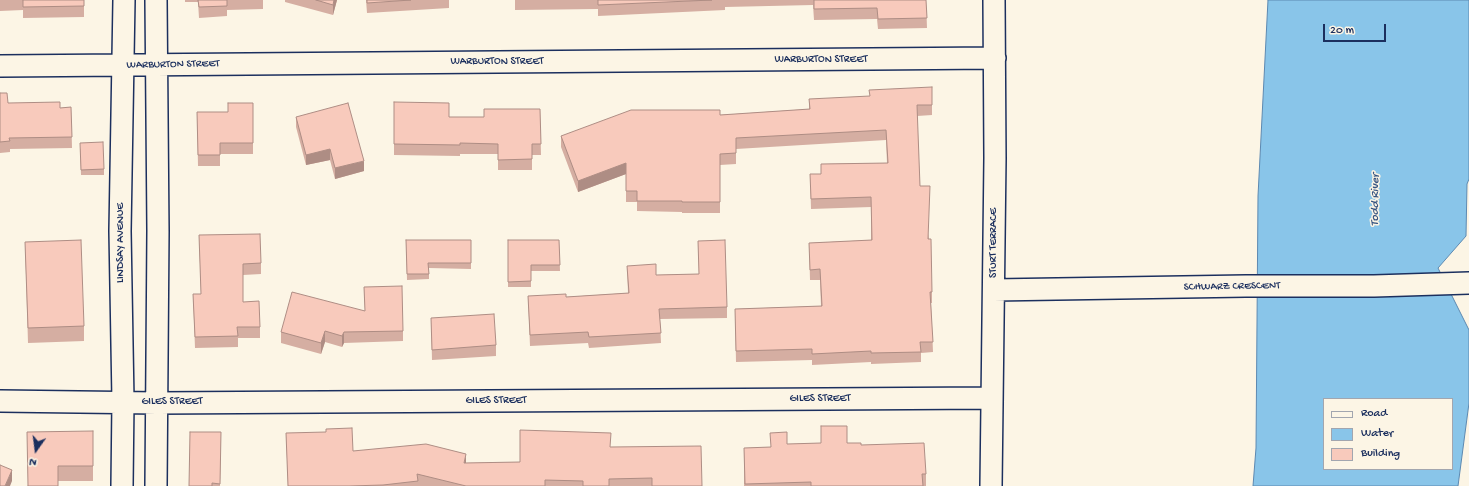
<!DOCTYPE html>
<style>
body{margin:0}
#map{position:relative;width:1469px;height:486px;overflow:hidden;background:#fcf5e5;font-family:"Gochi Hand",sans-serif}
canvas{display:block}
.legend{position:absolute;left:1323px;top:398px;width:130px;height:72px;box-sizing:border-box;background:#fcf5e5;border:1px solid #a2a6af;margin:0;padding:5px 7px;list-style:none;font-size:12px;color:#1b2f5e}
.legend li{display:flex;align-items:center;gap:8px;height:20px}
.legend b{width:20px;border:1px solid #a2a6af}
.north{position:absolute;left:16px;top:430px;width:40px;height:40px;-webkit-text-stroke:3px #fcf5e5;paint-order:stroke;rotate:194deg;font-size:11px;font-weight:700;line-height:16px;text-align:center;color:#1b2f5e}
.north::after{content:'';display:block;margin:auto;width:14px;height:18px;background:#1b2f5e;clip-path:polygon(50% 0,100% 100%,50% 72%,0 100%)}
.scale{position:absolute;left:1323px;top:24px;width:63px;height:18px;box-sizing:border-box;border:2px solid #1b2f5e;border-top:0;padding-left:5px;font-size:12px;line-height:14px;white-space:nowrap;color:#1b2f5e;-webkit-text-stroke:3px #fcf5e5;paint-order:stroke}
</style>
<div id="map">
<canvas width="1469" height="486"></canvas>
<ul class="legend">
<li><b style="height:5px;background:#fcf5e5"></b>Road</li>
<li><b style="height:11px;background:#89c5e9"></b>Water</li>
<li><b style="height:11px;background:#f8cabc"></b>Building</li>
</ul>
<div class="north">N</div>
<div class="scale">20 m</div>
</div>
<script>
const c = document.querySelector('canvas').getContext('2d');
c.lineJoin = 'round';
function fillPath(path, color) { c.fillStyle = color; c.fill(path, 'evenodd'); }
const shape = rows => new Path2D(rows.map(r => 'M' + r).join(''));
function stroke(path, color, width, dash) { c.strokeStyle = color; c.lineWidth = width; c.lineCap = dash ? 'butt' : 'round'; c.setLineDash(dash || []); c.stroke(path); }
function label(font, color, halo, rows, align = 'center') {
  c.font = font + ' "Gochi Hand",sans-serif'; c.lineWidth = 3; c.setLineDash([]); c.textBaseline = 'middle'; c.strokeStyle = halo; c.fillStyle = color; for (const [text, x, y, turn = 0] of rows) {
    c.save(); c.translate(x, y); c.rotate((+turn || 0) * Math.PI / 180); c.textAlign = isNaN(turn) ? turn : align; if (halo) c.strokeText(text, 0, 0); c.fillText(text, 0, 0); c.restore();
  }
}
const water = shape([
 [1268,0,1469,0,1469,179,1467,184,1466,236,1438,268,1469,330,1469,403,1458,486,1253,486,1256,448,1258,196,1268,0],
 [1324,399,1452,399,1452,469,1324,469,1324,399]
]);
const minor = shape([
 [0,66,995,58],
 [994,290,1246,286,1374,286,1469,283],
 [0,401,157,403,992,398],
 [122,486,123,401,120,231,124,0],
 [156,486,158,231,156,0],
 [991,486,995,158,994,0]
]);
const wall = shape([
 [0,0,84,0,84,17,23,18,23,10,0,11],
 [185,0,263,0,263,9,227,10,227,16,199,18,198,2,185,2],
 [285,0,337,0,333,15,285,2],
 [366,0,449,0,449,8,367,13],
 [515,0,926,0,927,28,878,29,877,19,814,20,813,5,725,7,725,10,598,16,598,9,515,10],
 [0,93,8,103,60,108,71,107,72,148,10,149,10,152,0,153],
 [809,99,932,105,932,115,917,116,920,186,929,239,932,292,932,303,931,303,933,352,921,353,921,362,871,364,871,362,812,365,812,360,736,362,735,309,821,306,820,280,810,280,809,243,871,240,871,207,811,209,810,174,821,174,821,164,887,163,886,140,736,149,736,164,720,165,720,213,682,213,682,212,637,211,637,202,626,202,626,174,578,192,561,147,561,136,720,115,809,109],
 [394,102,449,117,484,117,540,109,541,155,532,155,532,170,498,170,498,154,460,154,460,156,394,155],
 [253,103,253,154,220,154,220,166,198,166,197,112,228,112],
 [296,117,364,171,335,179,330,160,306,165,296,127],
 [80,148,104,169,104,175,81,175],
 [199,235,261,263,261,274,243,275,243,302,260,327,260,338,238,338,238,347,195,348,193,294,201,294],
 [406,240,471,240,471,269,429,268,429,279,407,280],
 [508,240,559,240,560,271,531,271,531,287,508,287],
 [698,241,727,307,727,318,660,319,661,343,589,348,588,343,530,346,528,296,566,297,628,293,627,266,656,275,699,274],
 [25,242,84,326,84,341,28,343],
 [364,287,403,331,403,341,344,343,342,347,325,342,321,354,281,343,281,332,365,311],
 [431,318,496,345,496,356,432,360],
 [93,431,93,481,58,481,27,486],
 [221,432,220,486,189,486],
 [286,433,353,451,466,463,520,462,611,447,702,486,288,486],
 [847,443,861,445,926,474,926,486,744,486,744,448,770,447,787,444]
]);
const shadedWall = shape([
 [334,0,337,0,333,15,333,5],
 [330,149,330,160,306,165,306,155],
 [364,161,364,171,335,179,335,168],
 [626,163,626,174,578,192,578,181],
 [325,331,325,342,321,354,321,343],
 [344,332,344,343,342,347,342,336],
 [466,454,466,468,464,463],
 [12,470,12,481,10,486,5,486]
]);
const building = shape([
 [23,0,84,0,84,6,23,7,23,0],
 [198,0,227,0,227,6,199,7,198,0],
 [316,0,334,0,333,5,316,0],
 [367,0,411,0,367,3,367,0],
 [598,0,712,0,598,5,598,0],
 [814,0,926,0,927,18,878,19,877,8,814,9,814,0],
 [932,87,932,105,917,105,920,186,930,186,928,239,931,239,932,292,930,292,933,342,920,342,921,352,871,353,871,351,812,354,812,349,736,351,735,309,822,306,820,269,810,270,809,243,872,240,871,197,811,199,810,174,821,174,821,164,888,163,886,130,736,138,736,153,720,154,720,202,682,202,682,201,637,201,637,191,626,191,626,163,578,181,561,136,631,110,720,110,720,115,810,109,809,99,870,96,869,90,932,87],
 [0,93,7,93,8,103,60,102,60,108,71,107,72,137,9,138,10,141,0,142,0,93],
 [394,102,449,103,449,117,484,117,484,109,540,109,541,144,532,144,532,159,498,160,498,144,460,143,460,145,394,144,394,102],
 [228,103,253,103,253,143,220,143,220,155,198,155,197,112,228,112,228,103],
 [348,103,364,161,335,168,330,149,306,155,296,117,348,103],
 [103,142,104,169,81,170,80,143,103,142],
 [260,234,261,263,243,264,243,302,259,301,260,327,237,327,238,336,195,337,193,294,201,294,199,235,260,234],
 [81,240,84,326,28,328,25,242,81,240],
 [406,240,471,240,471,263,428,263,429,274,407,274,406,240],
 [508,240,559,240,560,265,531,265,531,281,508,282,508,240],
 [725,240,727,307,659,309,661,333,589,337,588,332,530,335,528,296,566,294,566,297,629,293,627,266,656,264,656,275,699,274,698,241,725,240],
 [402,286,403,331,344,332,342,336,325,331,321,343,281,332,292,292,365,311,364,287,402,286],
 [494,314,496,345,432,350,431,318,494,314],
 [821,426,847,426,847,443,861,443,861,445,924,443,926,474,922,474,923,486,811,486,811,482,745,484,744,448,771,447,770,433,787,432,787,444,821,443,821,426],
 [352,428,353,451,426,444,466,454,464,463,520,462,520,430,611,433,610,447,701,446,702,486,652,486,652,478,609,479,609,486,583,486,583,481,545,480,545,486,466,486,417,474,418,481,383,485,349,486,288,486,286,433,326,432,326,429,352,428],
 [93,431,93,466,58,466,58,486,28,486,27,432,93,431],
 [190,432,221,432,220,484,212,483,212,486,189,486,190,432],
 [0,465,12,470,5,486,0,486,0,465]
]);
const streetNames = [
 ["WARBURTON STREET",821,60],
 ["WARBURTON STREET",497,62],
 ["WARBURTON STREET",173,65,-1],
 ["LINDSAY AVENUE",121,243,-90],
 ["STURT TERRACE",994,243,-90],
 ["SCHWARZ CRESCENT",1232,287,-1],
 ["GILES STREET",820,399],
 ["GILES STREET",496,401],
 ["GILES STREET",172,402]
];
const waterNames = [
 ["Todd River",1376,200,-89]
];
fillPath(water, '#89c5e9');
stroke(water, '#5d89b1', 1);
stroke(minor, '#1b2f5e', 24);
stroke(minor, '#fcf5e5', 21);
fillPath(wall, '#d5aea2');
fillPath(shadedWall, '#ae8d84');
fillPath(building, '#f8cabc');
stroke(building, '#ae8d84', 1);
label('11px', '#1b2f5e', '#fcf5e5', streetNames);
label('italic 12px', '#365481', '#fcf5e5', waterNames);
</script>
